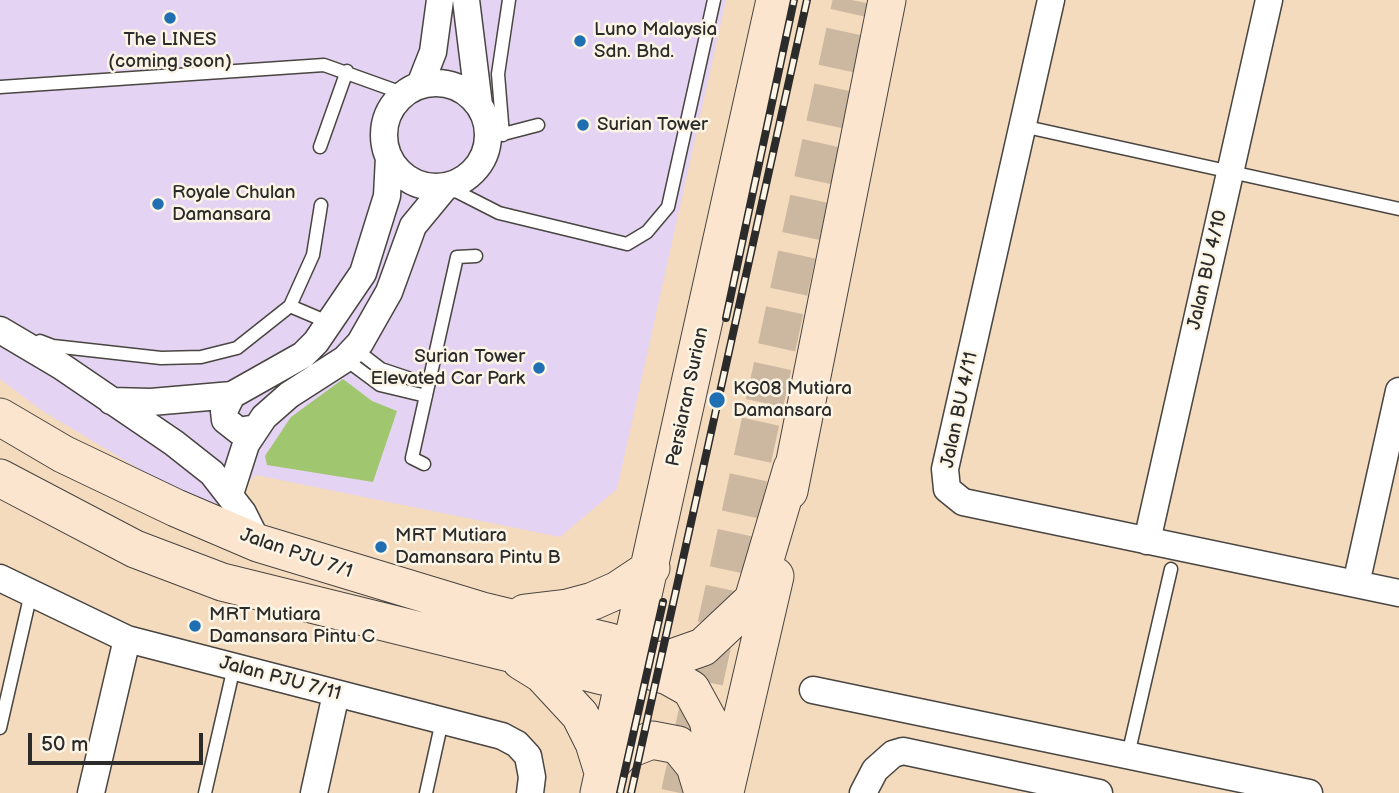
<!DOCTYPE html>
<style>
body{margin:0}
#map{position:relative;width:1399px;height:793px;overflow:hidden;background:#f4dbbe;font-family:"Balsamiq Sans",sans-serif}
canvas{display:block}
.scale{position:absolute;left:28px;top:733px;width:175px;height:32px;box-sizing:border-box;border:4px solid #2b2b2b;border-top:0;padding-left:9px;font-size:21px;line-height:24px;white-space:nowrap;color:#2b2b2b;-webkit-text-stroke:5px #fcf5e5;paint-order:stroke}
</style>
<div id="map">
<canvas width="1399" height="793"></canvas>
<div class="scale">50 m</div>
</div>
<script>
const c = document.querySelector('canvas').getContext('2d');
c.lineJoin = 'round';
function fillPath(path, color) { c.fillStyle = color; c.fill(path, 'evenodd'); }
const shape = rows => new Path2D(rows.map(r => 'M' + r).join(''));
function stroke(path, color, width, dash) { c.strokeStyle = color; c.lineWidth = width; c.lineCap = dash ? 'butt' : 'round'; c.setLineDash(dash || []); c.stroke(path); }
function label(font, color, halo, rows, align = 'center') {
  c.font = font + ' "Balsamiq Sans",sans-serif'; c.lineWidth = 5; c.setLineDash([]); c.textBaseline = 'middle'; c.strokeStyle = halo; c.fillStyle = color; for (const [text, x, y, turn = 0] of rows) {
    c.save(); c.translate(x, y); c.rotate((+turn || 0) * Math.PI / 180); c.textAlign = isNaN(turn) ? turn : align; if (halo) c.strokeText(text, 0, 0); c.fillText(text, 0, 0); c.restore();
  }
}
const built = shape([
 [0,0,726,0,617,489,560,537,256,475,219,511,144,472,41,410,0,379]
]);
const green = shape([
 [343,379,372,401,397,411,373,482,267,465,265,456,291,417]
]);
const primaryTunnel = shape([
 [680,793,852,0]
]);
const lane = shape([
 [0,87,324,65,405,94],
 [1022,126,1399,209],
 [503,135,498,74,509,0],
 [488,138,538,125],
 [320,147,347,71],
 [446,186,499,213,627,244,647,232,668,207,714,0],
 [290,306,330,323],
 [40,341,53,346,161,358,201,357,237,348,290,306,313,255,321,205],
 [355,349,381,369,414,380,429,382],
 [345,359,380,385,426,396],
 [424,464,412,458,457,257,476,256],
 [0,728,31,593],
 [1128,755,1171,569],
 [205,793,234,667],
 [426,793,442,721]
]);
const street = shape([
 [466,0,479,105],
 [1051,0,945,469,947,489,963,502,1399,593],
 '384 135a52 52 0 1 1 104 0a52 52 0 1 1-104 0Z',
 [420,85,433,52,440,0],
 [0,330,61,366,174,443,212,473,243,513,258,543],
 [232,395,224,411,225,420,239,431,256,428],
 [111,401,151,402,232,395,303,355,316,342,363,273,387,196,389,157],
 [230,494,246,444,264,417,289,395,345,359,360,343,389,292,413,226,446,186],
 [1147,541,1269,0],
 [0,578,127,639,502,736,517,744,528,756,532,777,530,793],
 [1356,584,1399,391],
 [813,690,1309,793],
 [91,793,127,639],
 [314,793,336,694],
 [863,793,875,770,893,754,903,751,1099,793]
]);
const secondary = shape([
 [0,417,63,454,176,508,258,543,482,611,610,642,629,664,668,676,691,689,708,720,714,751,714,793],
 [0,478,135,549,222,582,603,676,629,664,669,659,703,647,753,600,792,468],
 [789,491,887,0],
 [525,613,567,608,593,601,618,590,651,568],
 [521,661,542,674,580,715,594,743,603,772],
 [603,772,622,752,652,740,678,745,695,766,703,793],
 [725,792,775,576],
 [599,793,775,0]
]);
const rail = shape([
 [726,318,794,0],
 [620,793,663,602],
 [631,793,807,0]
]);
const markers = [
 [170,18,7,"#1f6fb2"],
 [580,41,7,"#1f6fb2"],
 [583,125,7,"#1f6fb2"],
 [158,204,7,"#1f6fb2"],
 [539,368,7,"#1f6fb2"],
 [717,400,9,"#1f6fb2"],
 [381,547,7,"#1f6fb2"],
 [195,626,7,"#1f6fb2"]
];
const poiNames = [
 ["Luno Malaysia",594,30],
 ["Sdn. Bhd.",594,52],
 ["The LINES",170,40,"center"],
 ["(coming soon)",170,62,"center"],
 ["Surian Tower",597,125],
 ["Royale Chulan",172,193],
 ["Damansara",172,215],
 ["Surian Tower",525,357,"right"],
 ["Elevated Car Park",525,379,"right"],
 ["KG08 Mutiara",733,389],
 ["Damansara",733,411],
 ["MRT Mutiara",395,536],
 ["Damansara Pintu B",395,558],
 ["MRT Mutiara",209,615],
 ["Damansara Pintu C",209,637]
];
const streetNames = [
 ["Jalan BU 4/10",1208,270,-77],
 ["Persiaran Surian",688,397,-78],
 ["Jalan BU 4/11",960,410,-78],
 ["Jalan PJU 7/1",296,554,19],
 ["Jalan PJU 7/11",280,679,15]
];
fillPath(built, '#e4d3f2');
fillPath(green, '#a1c670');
stroke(primaryTunnel, '#ccb8a1', 38, [38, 19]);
stroke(lane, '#494541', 15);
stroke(street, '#494541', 29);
stroke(secondary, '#494541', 39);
stroke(lane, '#fff', 12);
stroke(street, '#fff', 26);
stroke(secondary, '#fce5cf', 37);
stroke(rail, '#2b2b2b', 8);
stroke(rail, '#fcf5e5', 5, [16]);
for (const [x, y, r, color] of markers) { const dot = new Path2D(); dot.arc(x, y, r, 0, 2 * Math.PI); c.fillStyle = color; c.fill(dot); stroke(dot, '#fcf5e5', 2.5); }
label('19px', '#2b2b2b', '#fcf5e5', poiNames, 'left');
label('19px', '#2b2b2b', '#fcf5e5', streetNames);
</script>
